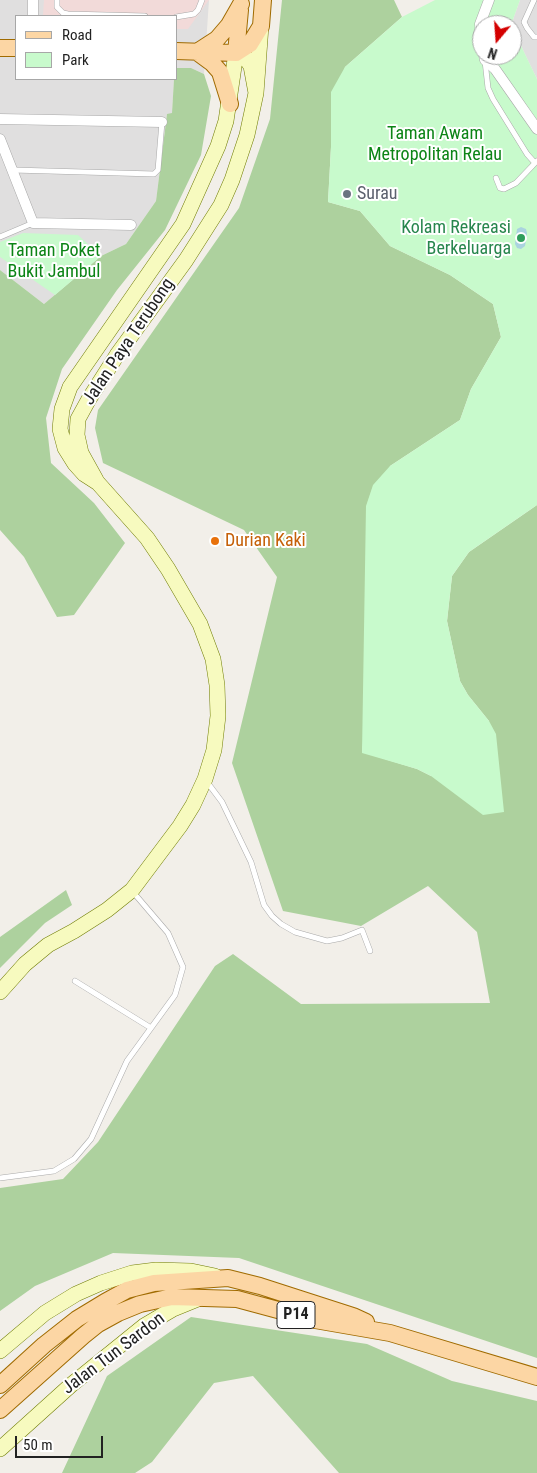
<!DOCTYPE html>
<style>
body{margin:0}
#map{position:relative;width:537px;height:1473px;overflow:hidden;background:#f2efe9;font-family:"Roboto Condensed",sans-serif}
canvas{display:block}
.legend{position:absolute;left:15px;top:15px;width:162px;height:65px;box-sizing:border-box;background:#fff;border:1px solid #a7a7a7;margin:0;padding:6px 9px;list-style:none;font-size:15px;color:#222}
.legend li{display:flex;align-items:center;gap:10px;height:25px}
.legend b{width:25px;border:1px solid #a7a7a7}
.north{position:absolute;left:472px;top:15px;width:50px;height:50px;box-sizing:border-box;background:#fff;border:1px solid #a7a7a7;border-radius:50%;rotate:198deg;font-size:14px;font-weight:700;line-height:20px;text-align:center;color:#222}
.north::after{content:'';display:block;margin:auto;width:18px;height:22px;background:#d40000;clip-path:polygon(50% 0,100% 100%,50% 72%,0 100%)}
.scale{position:absolute;left:15px;top:1436px;width:88px;height:22px;box-sizing:border-box;border:2px solid #222;border-top:0;padding-left:6px;font-size:15px;line-height:18px;white-space:nowrap;color:#222;-webkit-text-stroke:4px #fff;paint-order:stroke}
</style>
<div id="map">
<canvas width="537" height="1473"></canvas>
<ul class="legend">
<li><b style="height:6px;background:#fcd6a4"></b>Road</li>
<li><b style="height:14px;background:#c8facc"></b>Park</li>
</ul>
<div class="north">N</div>
<div class="scale">50 m</div>
</div>
<script>
const c = document.querySelector('canvas').getContext('2d');
c.lineJoin = 'round';
function fillPath(path, color) { c.fillStyle = color; c.fill(path, 'evenodd'); }
const shape = rows => new Path2D(rows.map(r => 'M' + r).join(''));
function stroke(path, color, width, dash) { c.strokeStyle = color; c.lineWidth = width; c.lineCap = dash ? 'butt' : 'round'; c.setLineDash(dash || []); c.stroke(path); }
function label(font, color, halo, rows, align = 'center') {
  c.font = font + ' "Roboto Condensed",sans-serif'; c.lineWidth = 4; c.setLineDash([]); c.textBaseline = 'middle'; c.strokeStyle = halo; c.fillStyle = color; for (const [text, x, y, turn = 0] of rows) {
    c.save(); c.translate(x, y); c.rotate((+turn || 0) * Math.PI / 180); c.textAlign = isNaN(turn) ? turn : align; if (halo) c.strokeText(text, 0, 0); c.fillText(text, 0, 0); c.restore();
  }
}
const residential = shape([
 [0,0,209,0,204,74,191,68,176,68,176,16,16,16,16,79,174,79,172,114,167,114,156,201,126,244,101,256,44,304,0,270],
 [520,0,537,0,537,79,511,25]
]);
const commercial = shape([
 [44,0,209,0,188,29,176,29,176,16,43,16]
]);
const forest = shape([
 [282,0,394,0,402,17,345,67,331,147,328,202,360,211,390,246,450,275,493,304,501,337,471,389,460,420,390,466,362,752,417,769,431,776,489,721,468,695,460,681,447,621,452,576,469,552,537,505,537,1358,239,1258,113,1253,35,1286,0,1311,0,1188,63,1179,98,1142,215,966,233,954,301,1004,490,1003,477,932,428,886,361,926,283,911,232,763,277,577,244,530,103,463,95,428,98,410,239,208,270,119],
 [176,68,191,68,204,74,211,96,201,155,165,230,117,290,62,369,46,418,51,463,94,503,125,543,74,615,57,617,24,557,0,530,0,270,44,304,101,256,126,244,156,201,167,114,172,113,174,79,176,79],
 [66,890,72,905,45,923,0,968,0,937],
 [191,1317,367,1344,452,1381,537,1401,537,1473,339,1473,253,1376,214,1383,152,1462,135,1473,62,1473,107,1376]
]);
const park = shape([
 [435,0,520,0,511,25,482,25,482,55,512,55,512,27,537,79,537,505,469,552,452,576,447,621,460,681,468,695,489,721,496,734,504,812,483,815,431,776,417,769,362,753,366,506,373,485,390,466,460,420,471,389,501,337,493,304,450,275,390,246,360,211,328,202,331,147,331,92,345,67,402,17],
 [23,233,78,235,101,256,55,295,0,257,0,242]
]);
const water = shape([
 [521,227,526,229,527,233,525,246,521,249,517,248,515,244,517,229]
]);
const lane = shape([
 [57,0,57,7,63,13,68,14,145,16],
 [534,0,524,22,527,28,534,37,537,37],
 [176,17,194,14,198,10,202,0],
 [485,61,488,88,493,99,527,154,535,163,537,161],
 [13,170,154,174,158,170,162,122],
 [496,178,500,188,504,189,516,183,535,163],
 [0,237,33,223],
 [207,782,222,802,251,862,264,905,272,916,281,924,295,932,327,941,342,938,362,930,370,951],
 [75,981,151,1028],
 [0,1178,54,1171,74,1159,91,1139,127,1061,175,995,183,967,168,933,133,892]
]);
const street = shape([
 [33,0,33,16],
 [482,49,480,24,489,0],
 [484,55,485,60,495,69,537,129],
 [0,119,162,122],
 [0,139,33,223,131,225]
]);
const secondary = shape([
 [96,480,81,453,77,435,78,419,89,399,117,355,186,260,221,205,232,180,247,135,256,93,261,26],
 [0,992,25,964,48,945,74,931,107,910,132,890,180,826,193,805,205,779,214,750,218,716,217,685,213,659,200,624,168,569,147,538,98,483,84,474,75,464,65,448,60,429,62,409,70,387,183,224,218,146,226,121,236,53,245,57,251,66,256,93],
 [0,1351,45,1313,76,1294,101,1283,132,1273,156,1270,191,1271,215,1276],
 [0,1449,71,1385,144,1326,173,1309,200,1298]
]);
const primary = shape([
 [0,48,16,48],
 [176,51,236,53],
 [197,52,217,39,229,25,241,4],
 [197,52,212,63,220,72,230,104],
 [236,53,250,44,261,26,263,0],
 [236,53,240,10],
 [0,1385,44,1345,77,1319,105,1302,127,1290,154,1283,228,1278,260,1286,353,1316,366,1322],
 [0,1410,83,1336,98,1324,118,1313,140,1304,172,1297,237,1299,315,1320,390,1333,537,1377]
]);
const markers = [
 [347,194,5,"#6b7280"],
 [521,238,5,"#2e9e5b"],
 [215,541,5,"#e8710a"]
];
const shields = [
 [296,1315,38]
];
const shieldNames = [
 ["P14",296,1315]
];
const parkNames = [
 ["Taman Awam",435,134],
 ["Metropolitan Relau",435,155],
 ["Taman Poket",54,251],
 ["Bukit Jambul",54,272]
];
const worshipNames = [
 ["Surau",357,194]
];
const leisureNames = [
 ["Kolam Rekreasi",511,228],
 ["Berkeluarga",511,249]
];
const streetNames = [
 ["Jalan Paya Terubong",129,342,-56],
 ["Jalan Tun Sardon",114,1354,-37]
];
const foodNames = [
 ["Durian Kaki",225,541]
];
fillPath(residential, '#e0dfdf');
fillPath(commercial, '#f2dad9');
fillPath(forest, '#add19e');
fillPath(park, '#c8facc');
fillPath(water, '#aad3df');
stroke(lane, '#a9a9a9', 6);
stroke(street, '#a9a9a9', 11);
stroke(secondary, '#707d05', 16);
stroke(primary, '#a06b00', 18);
stroke(lane, '#fff', 5);
stroke(street, '#fff', 10);
stroke(secondary, '#f7fabf', 15);
stroke(primary, '#fcd6a4', 16);
for (const [x, y, r, color] of markers) { const dot = new Path2D(); dot.arc(x, y, r, 0, 2 * Math.PI); c.fillStyle = color; c.fill(dot); stroke(dot, '#fff', 2); }
for (const [x, y, w] of shields) { const box = new Path2D(); box.roundRect(x - w / 2, y - 13.5, w, 27, 4); c.fillStyle = '#fff'; c.fill(box); stroke(box, '#222', 1); }
label('bold 16px', '#222', null, shieldNames);
label('18px', '#0c8416', '#fff', parkNames);
label('18px', '#5b616d', '#fff', worshipNames, 'left');
label('18px', '#27864d', '#fff', leisureNames, 'right');
label('18px', '#222', '#fff', streetNames);
label('18px', '#c56008', '#fff', foodNames, 'left');
</script>
